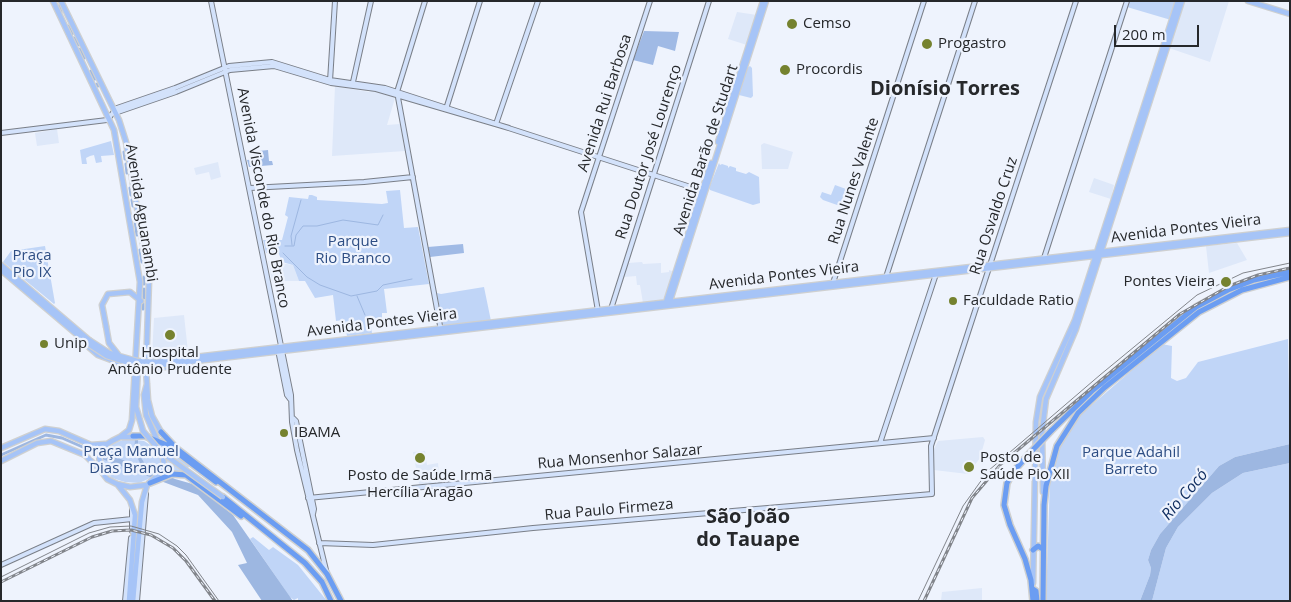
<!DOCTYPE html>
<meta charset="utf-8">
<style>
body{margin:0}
#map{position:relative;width:1291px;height:602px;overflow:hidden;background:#eef3fd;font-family:"Open Sans",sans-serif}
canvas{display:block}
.frame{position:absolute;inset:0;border:2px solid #26282b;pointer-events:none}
.scale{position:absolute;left:1114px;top:25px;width:85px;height:22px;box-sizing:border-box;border:2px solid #26282b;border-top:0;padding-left:6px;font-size:15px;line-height:18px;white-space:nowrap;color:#26282b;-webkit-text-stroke:4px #eef3fd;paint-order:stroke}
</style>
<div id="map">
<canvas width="1291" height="602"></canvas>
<div class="frame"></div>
<div class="scale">200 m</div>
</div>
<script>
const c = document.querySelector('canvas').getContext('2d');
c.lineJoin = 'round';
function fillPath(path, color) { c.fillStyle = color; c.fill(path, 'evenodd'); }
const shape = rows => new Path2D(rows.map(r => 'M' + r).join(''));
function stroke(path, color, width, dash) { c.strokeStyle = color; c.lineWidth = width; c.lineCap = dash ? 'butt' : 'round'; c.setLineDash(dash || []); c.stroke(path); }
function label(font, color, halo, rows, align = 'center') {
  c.font = font + ' "Open Sans",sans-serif'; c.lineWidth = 4.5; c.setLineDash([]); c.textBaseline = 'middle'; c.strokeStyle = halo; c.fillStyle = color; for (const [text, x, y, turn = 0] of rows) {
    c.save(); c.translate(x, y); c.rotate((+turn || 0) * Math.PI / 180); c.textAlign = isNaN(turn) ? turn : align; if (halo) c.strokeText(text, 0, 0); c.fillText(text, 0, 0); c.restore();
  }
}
const built = shape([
 [1184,1,1229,1,1210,62,1169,48],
 [737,12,757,15,747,45,728,39],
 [335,86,369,92,373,90,395,98,387,125,400,124,405,151,332,156],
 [57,129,59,143,37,146,35,133],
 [764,143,793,152,788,169,762,169,761,145],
 [218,162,221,177,211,180,209,172,196,175,194,168],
 [1094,178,1114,185,1111,199,1089,192],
 [1237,243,1247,260,1209,273,1206,246],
 [268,261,293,265,299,281,272,281],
 [642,262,643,264,661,263,661,273,669,272,669,270,674,272,663,300,643,303,640,285,637,285,636,276,624,277,628,263],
 [184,315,188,352,154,358,152,356,154,318],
 [983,437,985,440,980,458,968,474,934,470,934,449,938,441],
 [425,451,427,465,438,463,440,483,419,484,413,452],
 [982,588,982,601,941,601,942,592]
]);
const green = shape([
 [1129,1,1177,1,1171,20,1127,7],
 [750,66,752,68,753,96,751,98,739,95,747,68],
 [111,141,114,155,101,156,102,162,96,163,94,155,90,156,86,158,87,164,82,164,80,150],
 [719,163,720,165,722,164,728,166,728,168,730,166,736,168,736,171,746,174,749,172,759,177,760,203,753,205,710,190,709,188],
 [835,185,846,189,840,206,823,200,820,197,822,192,831,195],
 [400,190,404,228,418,227,429,284,384,289,387,313,382,313,382,318,370,319,372,333,347,336,344,320,336,321,333,295,315,298,305,281,299,281,293,265,282,262,279,254,266,253,263,240,282,240,288,217,285,215,289,197,308,199,309,195,312,195,317,197,317,200,382,204,388,203,386,191],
 [45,246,55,303,54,304,3,262,11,251],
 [484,287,491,321,443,327,437,293,441,294],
 [1288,339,1290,444,1235,457,1219,466,1160,534,1151,550,1148,560,1151,568,1150,575,1140,601,1046,601,1050,479,1060,447,1078,417,1162,344,1172,346,1171,378,1177,381,1186,378,1198,362],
 [125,439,144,441,157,449,161,457,161,467,155,476,139,483,125,482,112,478,104,471,101,456,110,445],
 [162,445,190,465,185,473,176,471,162,475,166,459],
 [1290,463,1290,601,1152,601,1166,548,1178,527,1212,493,1243,473],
 [253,537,269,550,273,547,298,565,327,601,298,601,298,598,294,600,290,597,250,539]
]);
const forest = shape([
 [644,31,679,32,675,51,658,46,653,65,633,60],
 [268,150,269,161,272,161,273,165,249,167,247,160,255,159,250,152],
 [463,244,464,253,430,257,428,247]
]);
const water = shape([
 [135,440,138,440,138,453,145,464,152,466,152,468,175,479,196,485,233,515,293,601,262,601,238,565,247,563,232,532,198,495,102,459,104,453,142,467,134,451],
 [1290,444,1290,463,1243,473,1212,493,1178,527,1166,548,1152,601,1140,601,1150,575,1151,568,1148,560,1151,550,1160,534,1219,466,1235,457]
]);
const stream = shape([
 [292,245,291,236,301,200],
 [285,246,294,246,296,235,303,226,317,226,343,220,378,225,383,215],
 [283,253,307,277,320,285,351,296,377,291,383,285,412,279],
 [357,296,365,315]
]);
const canal = shape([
 [59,6,61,12],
 [68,26,72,34],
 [74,38,78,45],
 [80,49,84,58],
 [91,71,95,79],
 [97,84,98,86],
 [124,152,125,159],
 [126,164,127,173],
 [130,188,131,195],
 [132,200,133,206],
 [135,220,137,235],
 [140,250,142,262],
 [144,284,144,277],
 [144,298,144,289],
 [143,309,143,303],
 [1,455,46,435,62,438,94,452]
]);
const secondary = shape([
 [211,1,291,395,292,422,297,450,327,574],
 [425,1,397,92,441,331],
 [330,81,335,1],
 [353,82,371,1],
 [446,109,480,1],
 [115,113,176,92,230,70,274,66,331,83,376,89,509,128],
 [496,124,538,1],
 [1,133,107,120,117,108,175,88,229,66,272,62,330,80,385,88,703,191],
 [250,188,364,182,413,177],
 [1043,261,1127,1],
 [886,277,975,1],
 [833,283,924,1],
 [611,309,709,1],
 [598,311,581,212,650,1],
 [278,350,287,395,290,399],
 [293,418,296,421,314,509,313,514],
 [880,443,936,274],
 [308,498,934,438],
 [132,531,132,508],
 [319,543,373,545,533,528,932,494,931,446,1076,1],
 [1,565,94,523,132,519],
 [125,601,131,538],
 [137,601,146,494]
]);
const primary = shape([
 [53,1,114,130,140,282,132,420,129,430,120,437],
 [61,1,119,120,126,142,149,280,146,370,148,400,152,416,161,432],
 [1248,1,1290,14],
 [718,142,763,1],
 [1,265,89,340],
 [1,270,87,343],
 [666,302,711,163],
 [669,304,766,1],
 [106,326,102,305,108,294,130,292,141,301],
 [83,342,98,355,135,369],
 [195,357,1290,230],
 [196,361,1290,233],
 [153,364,158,359,197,355],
 [138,367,136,407,143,431],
 [146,370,179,365],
 [136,437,120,437,112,441,107,444,99,455,101,471,107,479,117,484,130,487,147,485,158,475,164,465,162,451,146,415,144,395,147,384],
 [1,448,45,429,59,431,91,445,105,444],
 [1,461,37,443,51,441,85,455,98,468],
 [118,485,130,500,135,515,129,601],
 [1043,492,1042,432,1046,399,1076,329,1182,1],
 [1033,583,1036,422,1040,397,1075,320,1178,1],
 [133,601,142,502,147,485]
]);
const highway = shape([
 [1051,431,1093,390,1196,307,1228,290,1254,280,1290,272],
 [161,432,177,449,308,550,327,574,341,601],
 [133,436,145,436,167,445,216,482],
 [1027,456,1014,471,1007,483,1004,505,1010,525,1025,559,1031,580,1033,601],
 [150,483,172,474,186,475,241,516],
 [223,497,305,563,322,582,331,601],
 [1033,550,1038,546,1043,549],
 [1033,589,1036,591,1037,601],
 [1043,601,1044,505,1046,486,1057,446,1078,413,1104,388,1199,312,1242,290,1290,277]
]);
const tram = shape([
 [1,577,89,533,110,527,131,526,159,534,177,546,186,555,219,601],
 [918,601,963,506,988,471,1100,375,1197,295,1243,273,1290,263]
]);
const rail = shape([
 [1,582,92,537,112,531,131,530,151,535,173,548,186,561,215,601],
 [924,601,972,498,1001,464,1180,314,1229,286,1258,275,1290,268]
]);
const primaryBridge = shape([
 [106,326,109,343,120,357],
 [89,340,109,353,137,361,157,362,195,357],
 [87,343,107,356,129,363,154,366,196,361],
 [143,431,161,452,223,497]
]);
const highwayBridge = shape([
 [1027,456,1051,431]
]);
const markers = [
 [792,24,6,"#75822f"],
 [927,44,6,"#75822f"],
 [785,70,6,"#75822f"],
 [1226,282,6,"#75822f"],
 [953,301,5,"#75822f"],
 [170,335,6,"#75822f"],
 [44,344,5,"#75822f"],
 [284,433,5,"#75822f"],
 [420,458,6,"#75822f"],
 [969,467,6,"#75822f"]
];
const poiNames = [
 ["Cemso",803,24],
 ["Progastro",938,44],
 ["Procordis",796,70],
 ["Pontes Vieira",1215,282,"right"],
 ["Faculdade Ratio",963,301],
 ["Unip",54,344],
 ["Hospital",170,353,"center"],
 ["Antônio Prudente",170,370,"center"],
 ["IBAMA",294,433],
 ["Posto de",980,458],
 ["Saúde Pio XII",980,475],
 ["Posto de Saúde Irmã",420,476,"center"],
 ["Hercília Aragão",420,493,"center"]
];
const streetNames = [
 ["Avenida Rui Barbosa",605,103,-72],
 ["Avenida Barão de Studart",706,150,-72],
 ["Rua Doutor José Lourenço",649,152,-72],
 ["Rua Nunes Valente",854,181,-72],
 ["Avenida Visconde do Rio Branco",263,198,79],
 ["Avenida Aguanambi",141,213,81],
 ["Rua Osvaldo Cruz",994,216,-72],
 ["Avenida Pontes Vieira",1186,229,-7],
 ["Avenida Pontes Vieira",784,276,-7],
 ["Avenida Pontes Vieira",382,323,-7],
 ["Rua Monsenhor Salazar",620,457,-5],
 ["Rua Paulo Firmeza",609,510,-5]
];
const parkNames = [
 ["Parque",353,242],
 ["Rio Branco",353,259],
 ["Praça",32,256],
 ["Pio IX",32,273],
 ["Praça Manuel",131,452],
 ["Dias Branco",131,469],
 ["Parque Adahil",1131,453],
 ["Barreto",1131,470]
];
const waterNames = [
 ["Rio Cocó",1185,495,-49]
];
const districtNames = [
 ["Dionísio Torres",945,89],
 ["São João",748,517],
 ["do Tauape",748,540]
];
fillPath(built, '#dee8f9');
fillPath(green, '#c0d5f7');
fillPath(forest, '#a0bae5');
fillPath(water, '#9db7e1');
stroke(stream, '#9db7e1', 1);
stroke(canal, '#9db7e1', 3);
stroke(secondary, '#7a7f88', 6);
stroke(primary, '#cfd0d0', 7);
stroke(highway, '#cfd0d0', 8);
stroke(secondary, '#d3e2fb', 4);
stroke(primary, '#a6c4f7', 4.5);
stroke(highway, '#6b9df2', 5);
stroke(tram, '#82858b', 1);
stroke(rail, '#82858b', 3);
stroke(rail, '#eef3fd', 1, [4]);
stroke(primaryBridge, '#cfd0d0', 7, []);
stroke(highwayBridge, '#cfd0d0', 8, []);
stroke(primaryBridge, '#a6c4f7', 4.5);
stroke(highwayBridge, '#6b9df2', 5);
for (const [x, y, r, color] of markers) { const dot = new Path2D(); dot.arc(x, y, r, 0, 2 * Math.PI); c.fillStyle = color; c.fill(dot); stroke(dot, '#eef3fd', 2); }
label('15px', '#26282b', '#eef3fd', poiNames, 'left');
label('15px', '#26282b', '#eef3fd', streetNames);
label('15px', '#2e4e84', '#eef3fd', parkNames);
label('italic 16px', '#0e2c5f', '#eef3fd', waterNames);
label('bold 20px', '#26282b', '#eef3fd', districtNames);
</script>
